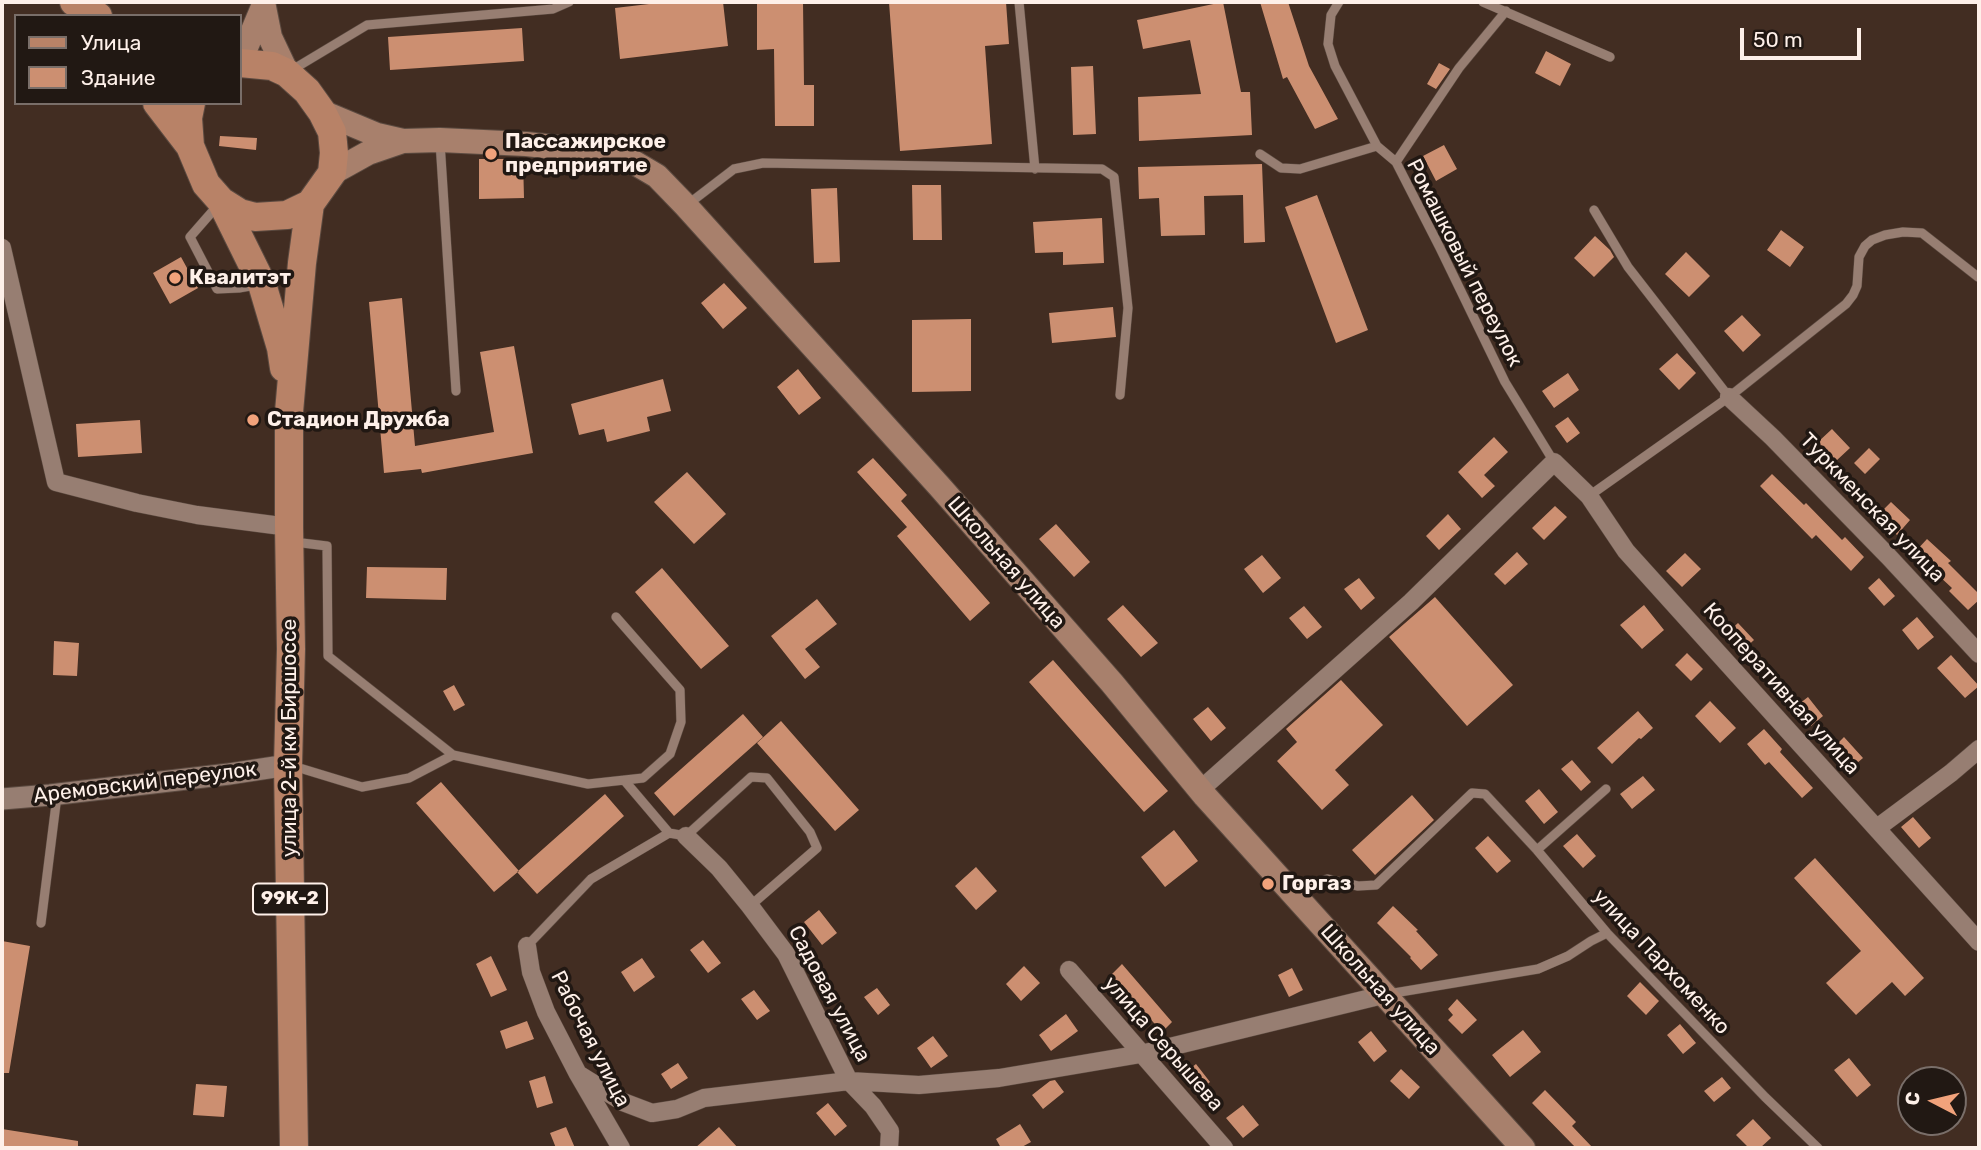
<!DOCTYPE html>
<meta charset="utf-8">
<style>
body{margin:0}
#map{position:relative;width:1981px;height:1150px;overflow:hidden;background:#422d22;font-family:Rubik,sans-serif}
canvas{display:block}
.frame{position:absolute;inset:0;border:4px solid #fef0e9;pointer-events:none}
.legend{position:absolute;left:14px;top:14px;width:228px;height:91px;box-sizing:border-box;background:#211813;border:2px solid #796e69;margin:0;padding:9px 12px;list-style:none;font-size:21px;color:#fef0e9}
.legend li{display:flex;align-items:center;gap:14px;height:35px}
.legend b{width:35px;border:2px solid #796e69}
.north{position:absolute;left:1897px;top:1066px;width:70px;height:70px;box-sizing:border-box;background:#211813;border:2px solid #796e69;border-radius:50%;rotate:277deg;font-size:19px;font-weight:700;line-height:28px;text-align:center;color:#fef0e9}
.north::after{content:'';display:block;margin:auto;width:24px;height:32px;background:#f1a27b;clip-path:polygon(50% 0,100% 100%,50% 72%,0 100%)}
.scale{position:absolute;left:1740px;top:28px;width:121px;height:32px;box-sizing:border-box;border:4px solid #fef0e9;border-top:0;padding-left:9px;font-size:21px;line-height:24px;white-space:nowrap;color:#fef0e9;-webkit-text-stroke:5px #211813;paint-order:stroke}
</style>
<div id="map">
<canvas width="1981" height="1150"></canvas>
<div class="frame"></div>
<ul class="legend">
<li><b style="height:9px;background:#b88267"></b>Улица</li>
<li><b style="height:19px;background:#cc8f71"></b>Здание</li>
</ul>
<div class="north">С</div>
<div class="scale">50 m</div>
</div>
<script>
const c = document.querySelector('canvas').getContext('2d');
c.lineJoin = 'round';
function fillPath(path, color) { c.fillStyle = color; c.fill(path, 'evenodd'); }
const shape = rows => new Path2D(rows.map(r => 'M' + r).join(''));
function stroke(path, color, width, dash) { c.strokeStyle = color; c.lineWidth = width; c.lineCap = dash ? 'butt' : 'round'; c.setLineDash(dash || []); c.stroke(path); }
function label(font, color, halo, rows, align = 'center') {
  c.font = font + ' Rubik,sans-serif'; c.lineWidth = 7; c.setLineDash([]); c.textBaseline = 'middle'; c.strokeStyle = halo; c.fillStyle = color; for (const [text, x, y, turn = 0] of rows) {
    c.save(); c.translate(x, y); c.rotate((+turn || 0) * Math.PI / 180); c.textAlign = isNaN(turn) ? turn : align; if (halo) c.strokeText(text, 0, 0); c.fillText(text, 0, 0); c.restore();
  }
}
const building = shape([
 [666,2,723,2,728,46,620,59,615,8],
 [757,2,803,2,804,85,814,85,814,126,775,126,774,49,757,50],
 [889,2,1006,2,1009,44,985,46,992,144,900,151],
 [1223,2,1241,92,1250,92,1252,135,1139,141,1138,97,1201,94,1190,40,1143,49,1137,20],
 [1260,2,1288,2,1309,66,1338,119,1315,129,1287,77,1283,79],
 [522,28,524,61,390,70,388,37],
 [1546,51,1571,64,1560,86,1535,73],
 [1439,63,1450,69,1436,89,1427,84],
 [1093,66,1096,134,1073,135,1071,67],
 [220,136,257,138,256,150,219,146],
 [1444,145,1457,169,1436,181,1423,156],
 [479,159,523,159,524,198,479,199],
 [1262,164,1265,242,1244,243,1243,195,1204,196,1205,235,1161,236,1159,198,1139,199,1138,167],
 [912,185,941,185,942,240,913,240],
 [837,188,840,262,814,263,811,189],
 [1317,195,1368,330,1336,343,1285,207],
 [1102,218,1104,263,1063,265,1063,252,1035,253,1033,222],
 [1781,230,1804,247,1790,267,1767,250],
 [1595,236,1610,250,1614,257,1594,277,1574,258],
 [1686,252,1710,276,1689,297,1665,274],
 [181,257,198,288,170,304,153,273],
 [724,283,747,308,723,329,701,303],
 [402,298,415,446,494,432,480,352,514,346,533,453,422,473,421,469,384,473,369,302],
 [1113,307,1116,337,1052,343,1049,313],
 [1742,315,1761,335,1743,352,1724,331],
 [971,319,971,391,912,392,912,320],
 [1677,353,1696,373,1679,390,1659,369],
 [798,369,821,398,799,415,777,387],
 [1568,373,1579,390,1554,408,1542,391],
 [663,379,671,411,647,417,650,431,607,442,604,429,579,435,571,404],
 [1568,417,1580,433,1567,443,1555,426],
 [140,420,142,453,78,457,76,424],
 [1832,429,1850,448,1836,461,1818,442],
 [1494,437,1508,452,1484,475,1495,486,1482,498,1458,472],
 [1869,448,1880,459,1865,474,1854,463],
 [873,458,907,495,901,501,990,603,970,621,897,536,907,527,857,472],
 [687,472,726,514,694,544,654,502],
 [1772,474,1804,505,1806,503,1842,540,1845,537,1864,557,1851,571,1816,535,1812,539,1760,486],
 [1891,502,1910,520,1897,535,1877,516],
 [1555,506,1567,517,1544,540,1532,528],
 [1448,514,1461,529,1439,550,1426,536],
 [1056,524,1090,562,1074,577,1039,539],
 [1927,539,1951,561,1948,563,1979,594,1979,600,1968,610,1949,591,1952,588,1914,553],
 [1517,552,1528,564,1505,585,1494,574],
 [1685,553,1701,569,1682,587,1666,571],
 [1262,555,1281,578,1263,593,1244,569],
 [367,567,447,568,446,600,366,598],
 [662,568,729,646,701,669,635,592],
 [1359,578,1375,598,1361,610,1344,589],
 [1879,578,1895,596,1884,606,1868,588],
 [1435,597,1513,685,1467,726,1389,637],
 [817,599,837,624,805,649,820,667,805,679,771,636],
 [1123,605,1158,643,1141,657,1107,619],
 [1644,605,1664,630,1642,649,1620,625],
 [1304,606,1322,627,1307,639,1289,618],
 [1917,617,1934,637,1918,650,1902,630],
 [1738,623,1754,640,1743,650,1727,633],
 [54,641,79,643,77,676,53,675],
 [1687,653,1703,669,1691,681,1675,665],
 [1951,655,1979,686,1965,698,1937,668],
 [1053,660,1168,791,1144,812,1029,682],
 [1341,680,1383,725,1335,770,1349,785,1322,810,1277,761,1297,742,1286,729],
 [454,685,465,705,454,711,443,691],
 [1808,697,1823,716,1811,726,1795,707],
 [1710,701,1736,728,1720,743,1695,716],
 [1208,707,1226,728,1211,741,1193,719],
 [1638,711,1653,728,1641,739,1639,738,1612,764,1597,748],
 [743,714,763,737,674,816,654,793],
 [781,721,859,810,835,831,757,743],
 [1764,729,1782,749,1780,752,1813,788,1802,798,1769,762,1765,765,1747,744],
 [1844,737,1863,758,1850,769,1832,749],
 [1572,760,1591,782,1581,791,1561,769],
 [1643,776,1655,790,1632,809,1620,794],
 [441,782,519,871,494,892,416,803],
 [1539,789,1558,812,1544,824,1525,801],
 [605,794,624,816,537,894,517,872],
 [1412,795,1434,820,1375,875,1352,850],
 [1913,817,1931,838,1919,848,1901,827],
 [1174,830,1198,861,1165,887,1141,857],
 [1577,834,1596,856,1583,868,1563,846],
 [1488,836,1511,861,1497,873,1475,848],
 [1815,858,1924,978,1905,996,1892,982,1856,1015,1826,983,1861,951,1794,878],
 [976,867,997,891,976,910,955,886],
 [1393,906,1418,930,1416,931,1438,955,1421,970,1410,958,1411,957,1377,923],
 [819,910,837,933,822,945,804,922],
 [703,940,721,963,708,973,690,950],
 [2,941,30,946,9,1073,2,1073],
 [491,956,507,990,491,997,476,964],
 [642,958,655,977,634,992,621,972],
 [1122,964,1172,1022,1162,1032,1111,975],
 [1024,966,1040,983,1021,1001,1006,984],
 [1292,968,1303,990,1289,997,1278,975],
 [1640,982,1659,1001,1646,1015,1627,996],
 [877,988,890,1005,878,1015,864,997],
 [754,990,770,1011,757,1020,741,999],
 [1457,999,1477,1020,1462,1034,1448,1020,1453,1015,1448,1009],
 [1066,1014,1078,1031,1051,1051,1039,1035],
 [527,1021,534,1039,506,1049,500,1031],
 [1680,1024,1696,1043,1683,1054,1667,1035],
 [1523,1030,1541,1052,1510,1077,1492,1055],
 [1371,1031,1387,1051,1374,1062,1358,1042],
 [933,1036,948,1056,931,1068,917,1048],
 [1849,1058,1871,1085,1857,1097,1834,1070],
 [678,1063,688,1078,671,1089,661,1074],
 [1196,1064,1210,1082,1197,1093,1182,1075],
 [1401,1069,1420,1087,1409,1099,1390,1081],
 [545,1076,553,1103,537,1108,529,1081],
 [1722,1077,1731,1088,1714,1102,1704,1091],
 [1055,1080,1064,1092,1043,1109,1032,1095,1050,1081],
 [196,1084,227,1086,224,1117,193,1115],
 [1545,1090,1576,1122,1572,1126,1593,1148,1576,1148,1532,1103],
 [828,1103,847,1126,835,1136,816,1113],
 [1243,1105,1259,1125,1243,1138,1226,1118],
 [1753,1119,1771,1138,1760,1148,1749,1148,1736,1135],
 [1020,1124,1031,1142,1020,1148,1001,1148,996,1139],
 [566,1127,575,1148,556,1148,550,1133],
 [719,1127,738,1148,695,1148],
 [2,1129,78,1141,78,1148,2,1148]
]);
const service = shape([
 [1019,2,1035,169],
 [1339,2,1331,15,1328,44,1335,66,1377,146,1396,162,1440,248,1505,382,1554,462],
 [1483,2,1610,57],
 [292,70,367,25,553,9,569,2],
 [440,142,456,391],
 [1260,154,1281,168,1300,169,1377,146],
 [1396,162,1459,68,1506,11],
 [218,205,190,237,217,289,239,288,256,285],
 [687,205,734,169,763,163,1102,169,1114,177,1128,308,1120,395],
 [1594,210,1628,267,1729,397],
 [1589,496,1729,397,1846,304,1853,295,1857,286,1859,257,1865,246,1872,240,1885,235,1903,232,1922,233,1978,277],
 [294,542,327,546,328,656,453,755,588,784,643,778,670,754,681,722,680,690,616,617],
 [293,766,362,787,409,778,453,755],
 [624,780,669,833,686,836,751,777,767,778,810,832,817,848,750,906],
 [1537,850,1606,789],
 [1295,894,1327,879,1358,886,1376,885,1472,793,1485,794,1537,850,1607,933,1765,1097,1818,1148],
 [41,923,57,796],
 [527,946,591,879,669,833],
 [1388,994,1538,969,1568,956,1591,941,1607,933]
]);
const minor = shape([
 [2,248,56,482,137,503,197,515,289,527],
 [1729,397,1773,438,1888,556,1979,654],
 [1200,790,1411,602,1554,462,1589,496,1626,551,1979,942],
 [1877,828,1951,773,1979,749],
 [686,836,719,868,750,906,786,954,849,1081,873,1106,890,1131,889,1148],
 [527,946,531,972,546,1012,578,1074,621,1148],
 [1069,970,1224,1148],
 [578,1074,623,1102,652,1113,677,1109,704,1098,849,1081,919,1085,999,1078,1141,1054,1383,995]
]);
const tertiary = shape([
 [2,799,50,795,229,774,288,765]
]);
const secondary = shape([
 [263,2,270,37,287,73],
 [240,56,244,52,263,7],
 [322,112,377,135,403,141,440,140,526,144,593,151,635,163,657,176,686,206,940,487,1112,683,1205,796,1523,1148],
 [332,173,368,153,403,141]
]);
const primary = shape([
 [74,2,98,16],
 [240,63,272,66,287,73,307,91,322,112,332,132,334,153,332,173,310,204,302,263,289,412,289,527,291,649,288,765,294,1148],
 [157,103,190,146],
 [191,103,188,118,190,146,206,184,221,201,262,284,281,348,284,368],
 [221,201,240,213,255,217,287,215,310,204]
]);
const markers = [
 [491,154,7,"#f1a27b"],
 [175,278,7,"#f1a27b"],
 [253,420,7,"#f1a27b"],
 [1268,884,7,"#f1a27b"]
];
const shields = [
 [290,899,74]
];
const shieldNames = [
 ["99К-2",290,899]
];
const poiNames = [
 ["Пассажирское",505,142],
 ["предприятие",505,166],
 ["Квалитэт",189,278],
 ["Стадион Дружба",267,420],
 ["Горгаз",1282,884]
];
const streetNames = [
 ["Ромашковый переулок",1464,263,63],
 ["Туркменская улица",1872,508,46],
 ["Школьная улица",1006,563,49],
 ["Кооперативная улица",1781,689,48],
 ["улица 2-й км Биршоссе",290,738,-90],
 ["Аремовский переулок",145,783,-7],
 ["улица Пархоменко",1661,962,47],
 ["Школьная улица",1380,990,48],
 ["Садовая улица",829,994,62],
 ["Рабочая улица",590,1039,63],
 ["улица Серышева",1163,1044,49]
];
fillPath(building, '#cc8f71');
stroke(service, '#5b4a40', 10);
stroke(minor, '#5b4a40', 19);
stroke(tertiary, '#5b4a40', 23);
stroke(secondary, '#5b4a40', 26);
stroke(primary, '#5b4a40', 30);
stroke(service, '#977e72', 9);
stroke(minor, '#977e72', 18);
stroke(tertiary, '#977e72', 21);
stroke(secondary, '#a8806c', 24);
stroke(primary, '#b88267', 28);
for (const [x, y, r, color] of markers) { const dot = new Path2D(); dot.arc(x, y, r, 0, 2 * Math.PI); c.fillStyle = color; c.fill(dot); stroke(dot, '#211813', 2.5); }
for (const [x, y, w] of shields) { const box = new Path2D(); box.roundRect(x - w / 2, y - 15.5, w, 31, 5); c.fillStyle = '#211813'; c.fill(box); stroke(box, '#fef0e9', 2); }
label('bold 19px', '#fef0e9', null, shieldNames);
label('bold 21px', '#fef0e9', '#211813', poiNames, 'left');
label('21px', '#fef0e9', '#211813', streetNames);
</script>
